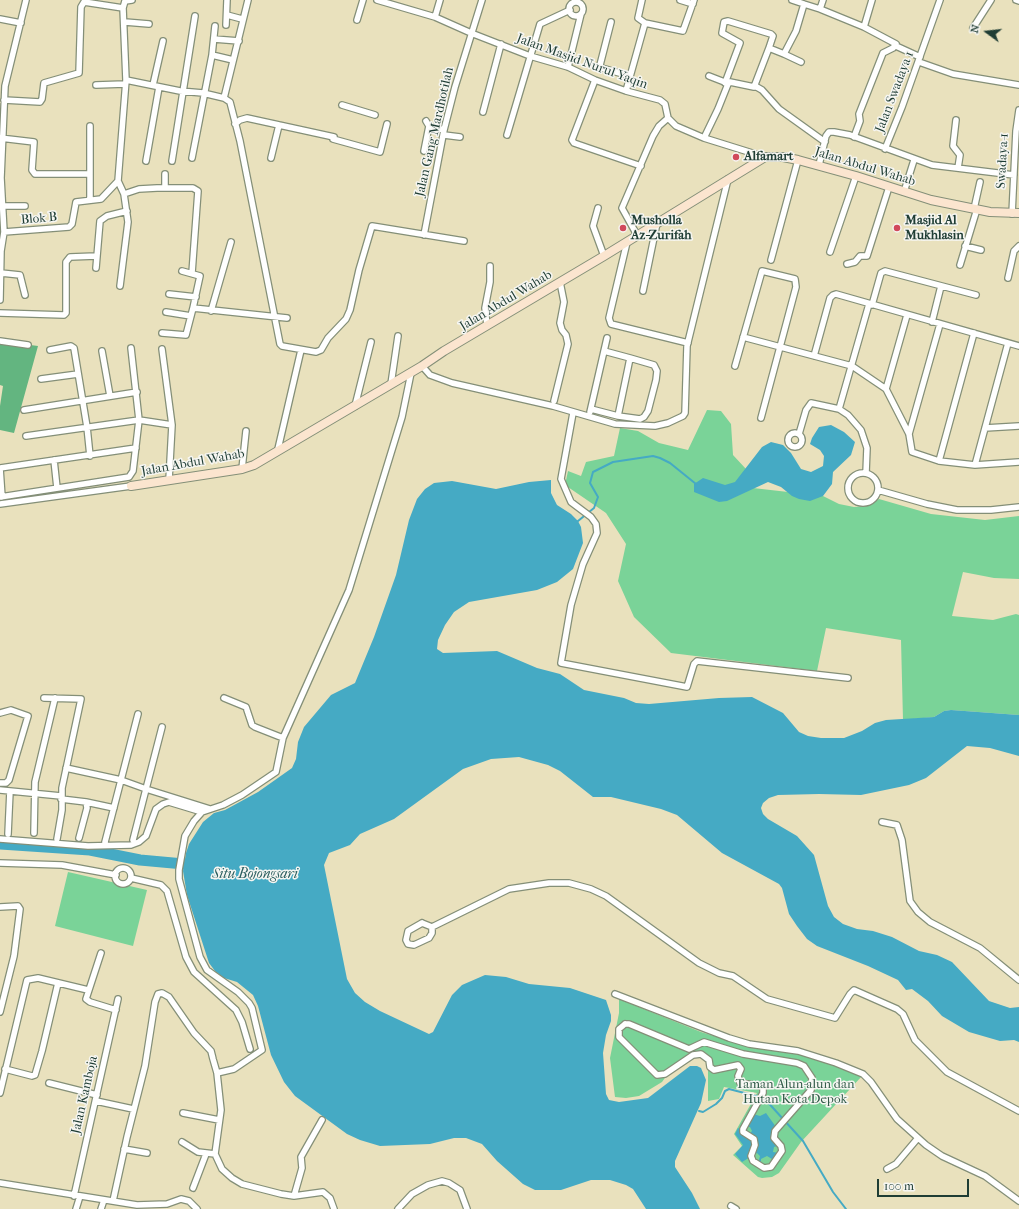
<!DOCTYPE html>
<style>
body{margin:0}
#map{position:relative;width:1019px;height:1209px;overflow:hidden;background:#e9e1bd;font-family:"IM FELL French Canon",serif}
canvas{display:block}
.north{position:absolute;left:967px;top:12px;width:40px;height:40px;-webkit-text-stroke:3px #f6f6f2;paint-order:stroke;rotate:285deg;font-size:11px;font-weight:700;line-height:16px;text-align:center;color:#1f3d34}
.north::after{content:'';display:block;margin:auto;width:14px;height:18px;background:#1f3d34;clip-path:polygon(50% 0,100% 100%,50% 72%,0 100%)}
.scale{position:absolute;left:877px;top:1179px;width:92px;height:18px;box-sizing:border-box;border:2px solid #1f3d34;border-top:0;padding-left:5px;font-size:12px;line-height:14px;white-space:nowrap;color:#1f3d34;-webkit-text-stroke:3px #f6f6f2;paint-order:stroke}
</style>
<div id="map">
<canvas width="1019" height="1209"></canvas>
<div class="north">N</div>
<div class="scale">100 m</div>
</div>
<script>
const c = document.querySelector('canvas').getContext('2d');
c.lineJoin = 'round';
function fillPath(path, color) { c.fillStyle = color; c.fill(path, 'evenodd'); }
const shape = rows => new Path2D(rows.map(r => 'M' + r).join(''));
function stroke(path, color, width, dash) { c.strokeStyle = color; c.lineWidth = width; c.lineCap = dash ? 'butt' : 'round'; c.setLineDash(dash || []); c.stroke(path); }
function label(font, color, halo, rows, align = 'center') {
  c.font = font + ' "IM FELL French Canon",serif'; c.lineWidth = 3; c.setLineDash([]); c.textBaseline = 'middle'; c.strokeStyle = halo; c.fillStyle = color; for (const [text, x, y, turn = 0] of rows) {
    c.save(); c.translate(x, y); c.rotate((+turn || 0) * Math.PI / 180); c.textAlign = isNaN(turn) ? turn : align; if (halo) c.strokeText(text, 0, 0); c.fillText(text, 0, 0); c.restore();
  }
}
const green = shape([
 [707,410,721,411,731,424,733,455,746,469,753,488,823,496,839,504,854,507,868,506,879,499,931,514,985,520,1019,516,1019,579,994,578,963,572,952,616,993,620,1016,614,1019,615,1019,715,951,710,944,711,934,717,903,720,901,640,826,628,817,671,671,653,634,617,618,581,626,544,606,513,565,485,568,471,581,476,586,462,614,456,620,428,638,431,659,443,688,450],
 [68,872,147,890,133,946,55,926],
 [619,999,701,1032,750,1047,798,1053,828,1061,862,1076,801,1142,779,1173,772,1177,762,1178,758,1177,733,1155,742,1146,734,1134,757,1093,724,1087,719,1099,708,1101,708,1068,706,1060,703,1057,695,1057,667,1075,662,1082,639,1096,626,1098,615,1097,610,1058,619,1013]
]);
const forest = shape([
 [0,341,38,346,14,433,0,430,0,406,3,386,0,385]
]);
const water = shape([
 [831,425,844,432,855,442,851,455,833,472,832,484,823,496,810,501,799,499,792,496,781,487,768,482,727,501,719,502,694,492,694,484,703,478,725,485,735,482,762,447,771,442,783,445,791,453,801,469,811,472,823,466,824,456,820,450,810,444,812,438,819,427],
 [551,480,551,493,557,505,571,514,578,521,581,527,583,543,573,569,557,582,537,590,469,602,454,612,445,625,438,640,437,649,443,653,497,651,537,668,560,674,584,690,624,698,636,703,649,704,719,698,752,697,783,713,799,732,808,736,821,738,844,738,862,731,875,723,886,720,934,717,944,711,951,710,1019,715,1019,756,990,748,967,746,926,778,909,785,861,795,819,794,778,795,769,798,763,803,761,808,763,814,768,819,797,836,814,855,828,906,834,917,843,924,857,929,873,931,892,937,919,951,937,955,952,962,989,1001,1010,1008,1019,1007,1019,1042,1014,1040,1000,1041,969,1032,942,1016,928,1001,912,989,906,990,898,980,868,966,817,946,807,939,797,926,789,914,782,888,779,884,722,853,677,815,661,809,611,797,593,797,560,771,548,765,519,757,491,759,463,769,394,819,360,834,350,845,329,853,324,865,347,979,355,993,365,1002,380,1011,429,1034,433,1032,452,995,462,985,485,975,506,977,529,984,570,988,606,1000,611,1015,611,1021,606,1035,603,1053,606,1094,609,1100,619,1102,648,1098,690,1066,697,1066,701,1068,706,1080,701,1103,675,1161,675,1167,692,1193,700,1209,646,1209,633,1189,626,1185,610,1180,591,1180,561,1190,535,1190,523,1184,497,1161,482,1144,466,1138,454,1138,430,1144,380,1146,360,1140,347,1134,295,1096,284,1082,271,1055,258,1006,253,995,237,982,224,978,215,971,209,963,187,895,183,871,186,853,189,844,203,822,214,813,225,810,258,792,292,768,296,759,298,742,304,727,331,695,355,683,374,637,396,575,409,520,417,499,425,489,434,483,452,481,496,489,529,482],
 [766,1113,776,1127,772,1131,771,1138,777,1146,774,1147,773,1152,779,1153,772,1163,772,1159,767,1156,761,1159,761,1164,756,1161,759,1160,760,1156,757,1153,742,1162,735,1154,743,1145,735,1134,738,1128,740,1129,742,1135,746,1138,752,1131,750,1127,746,1127,753,1114,760,1116]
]);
const stream = shape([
 [578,521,594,508,598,497,590,483,593,472,613,462,653,456,660,458,670,463,696,484],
 [699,1111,703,1112,716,1104,722,1098,725,1091,729,1089,764,1098,803,1141,833,1192,846,1209]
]);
const river = shape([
 [0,844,90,850,140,860,184,864]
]);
const street = shape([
 [377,0,435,17,471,33,530,56,568,67,595,80,626,91,660,100,665,104,668,118,676,126,704,138,765,157],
 [680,0,693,4],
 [792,0,804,4],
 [1016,0,1019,1],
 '569 9a7 7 0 1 1 14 0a7 7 0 1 1-14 0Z',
 [820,9,864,27,896,44,893,48,883,53,859,114,860,121,854,137],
 [227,15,242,19],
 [435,17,440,0],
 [0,19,21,23],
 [357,20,363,0],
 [125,22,149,24],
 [611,22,600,65,602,68,630,76],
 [645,23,683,31,694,0],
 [226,25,227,0],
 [864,27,872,0],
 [973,28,991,0],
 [214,39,239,41],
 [896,46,920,57],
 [784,54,801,62],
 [212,55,233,60],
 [919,62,953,74,1019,85],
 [568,67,581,14],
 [709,76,727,83],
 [126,80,180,91,203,93,224,98,230,102,240,141,280,344,282,346,316,352,321,350,328,338,346,319,350,310,359,270,372,226,464,241],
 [595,80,572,140,574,143,641,166],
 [725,83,740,43,722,33,724,22,728,21,771,34,773,36,769,48],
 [96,85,125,84],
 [153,85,163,41],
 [755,86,762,90,779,109,825,142],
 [626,91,645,23,638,18,642,0],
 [224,98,248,0],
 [4,100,40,102,42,99,44,83,79,73,81,7,84,2,123,8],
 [342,105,375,115],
 [483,112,501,44],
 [956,120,953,146,960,155,958,168],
 [426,121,429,126,444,130],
 [235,124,240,120,247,118,334,137],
 [444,135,460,137],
 [507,135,540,24,570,10],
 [0,138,34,142,32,170,35,174,90,174],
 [704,138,718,109,728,84,730,82,754,87,769,48,784,54,796,31,804,4,820,9,823,0],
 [333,139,380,152,387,124],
 [885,149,902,107,940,0],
 [424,151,429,126],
 [192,158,212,55,215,26],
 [271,158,279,125],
 [146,161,159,87],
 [172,161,195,16],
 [819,165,826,136,829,132,834,132,850,135,932,165,1014,175],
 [165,188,165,174],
 [904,192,914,160],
 [124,194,139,189,157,188,193,188,198,191,192,273],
 [90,200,90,126],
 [4,206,25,206],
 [598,208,593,226,604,256],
 [974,209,980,182],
 [1012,214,1016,131,1019,110],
 [4,232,69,227,72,224,76,202,101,199,118,181],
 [424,235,444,130,455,87,482,0],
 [637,235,622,208,653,136,659,126,668,118],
 [627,242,609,318,611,324,688,343],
 [965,246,981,250],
 [830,252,856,176],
 [771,260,798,160],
 [847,264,855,262,860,256,867,256,889,187],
 [960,265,977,209],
 [96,268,100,221,107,216,127,211],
 [182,271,200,276,193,308,287,318],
 [1,273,20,275,25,295],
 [1008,278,1014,251,1019,246],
 [120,286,128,222,124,194,118,181,126,80,123,8,125,1,132,0],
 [643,291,657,223],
 [169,294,196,297],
 [0,300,1,251,4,232,1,178,5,86,26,0],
 [872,305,881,273,885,271,976,295],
 [211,311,231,242],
 [166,312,191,316],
 [0,313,64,315,66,313,66,262,70,257,96,256],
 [932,322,941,286],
 [487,325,485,308,490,282,490,266],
 [162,333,186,335,193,308],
 [743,337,852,366,886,389,909,434,912,452,939,461,975,465],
 [0,341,28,345],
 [1008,343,975,465,1019,462],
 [162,349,172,425,169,480],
 [50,350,71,346,74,348,87,427,90,456],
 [102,351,110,396],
 [814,356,830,298,833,295,836,294,1019,346],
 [422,366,430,375,452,383,553,406,615,424,655,426,668,423,683,416,685,413,687,346,728,179],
 [735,366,762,271,795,279,796,287,761,418],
 [41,379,78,374],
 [391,384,398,336],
 [886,389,907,315],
 [554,401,568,344,566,335,562,330,560,323,564,302,560,282],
 [355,406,371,342],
 [591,409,618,416,628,368,630,358,604,351],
 [24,410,137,392],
 [590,412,607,338],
 [573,413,561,479,571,502,591,517,596,524,597,533,583,564,571,605,561,663,687,687,694,664,697,661,848,678],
 [618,416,640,419,644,417,648,411,656,380,657,371,654,365,630,358],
 [985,428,1019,426],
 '788 440a7 7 0 1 1 14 0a7 7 0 1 1-14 0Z',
 [799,434,806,410,811,403,839,409],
 [909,434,940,324],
 [26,436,139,420,172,425],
 [278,449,301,350],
 [54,460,57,488],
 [939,461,974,333],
 [242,469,246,431],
 '848 488a15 15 0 1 1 30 0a15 15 0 1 1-30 0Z',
 [866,473,867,448,861,430,848,415,839,409,869,304],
 [878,490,927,504,957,510,991,510,1019,507],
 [0,497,129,477,133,471,139,420,131,348],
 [2,497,0,468,136,448],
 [0,504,131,486],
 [44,698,81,699,62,788,62,810,57,839],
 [224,698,246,707,252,725,255,727,283,738],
 [0,713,11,710,28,716,9,780,6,783,0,783],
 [162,727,146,789,210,809],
 [66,768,121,780,105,842],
 [0,790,61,796],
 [61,799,86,802,87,808,79,838],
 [86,802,114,808],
 [882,822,897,825,902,840,910,901,918,912,930,922,980,948,1019,980],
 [34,833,35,782,55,698],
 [8,834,10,791],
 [0,839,88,846,131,845,139,842,146,836,156,809,163,804,169,802,202,812],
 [133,840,146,789,121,780,138,714],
 [0,863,62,865,116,875],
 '115 876a8 8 0 1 1 16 0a8 8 0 1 1-16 0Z',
 [131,878,161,885,167,891,186,957,194,972,236,1010,242,1022,250,1049],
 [0,907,18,906,20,909,14,956,0,1012],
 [422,923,432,927,432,933,429,938,414,945,408,944,406,940,408,931,422,923],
 [432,927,509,889,549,883,569,883,591,889,606,896,699,963,719,973,733,976,767,999,835,1018,850,994,854,990,897,1009,903,1014,915,1040,947,1072,1019,1111],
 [101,953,86,999,90,1002,116,1010],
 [615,994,729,1038,749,1044,798,1051,836,1063,863,1074,871,1082,897,1119,926,1145,942,1156,985,1176,1019,1201],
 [625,1024,629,1024,689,1049,704,1042,743,1054,797,1063,804,1066,812,1078,811,1090,775,1131,774,1138,781,1146,782,1151,771,1167,764,1168,753,1161,751,1156,755,1145,754,1139,743,1132,743,1129,763,1093,763,1088,761,1086,740,1083,738,1076,741,1069,738,1065,714,1070,710,1067,709,1060,701,1054,693,1055,665,1074,657,1075,619,1037,619,1029,625,1024],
 [5,1069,32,1076,35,1075,42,1051,58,983],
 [217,1073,234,1069,262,1050,252,1008,249,1003,238,992,207,970,200,957,179,879,179,870,185,836,194,821,202,812,223,805,242,795,276,772,283,738,349,590,402,417,411,373],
 [49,1083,97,1095],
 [0,1093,27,980,38,978,88,990],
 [96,1101,133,1109],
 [183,1113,219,1120],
 [182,1142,198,1152,215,1154],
 [124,1149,147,1153],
 [887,1169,896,1164,918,1138],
 [0,1183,137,1205,167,1204,181,1199,189,1201,197,1209],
 [193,1188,206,1154],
 [74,1196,118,999],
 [294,1196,302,1168,301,1157,322,1120],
 [113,1201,127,1137,145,1066,155,1002,158,994,162,993,169,997,194,1033,211,1051,213,1059,217,1073,221,1110,215,1154,222,1169,232,1178,242,1184,281,1194,294,1196,323,1192,330,1198,334,1209],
 [731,1206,736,1209],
 [76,1209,80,1196],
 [101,1209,104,1200],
 [398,1209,412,1194,428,1185,442,1181,449,1183,460,1190,467,1209]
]);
const secondary = shape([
 [131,486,242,469,254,465,422,366,444,351,604,256,765,157,783,157,798,160,856,176,931,200,990,212,1019,213]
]);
const markers = [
 [736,157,4,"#d1495b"],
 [623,228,4,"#d1495b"],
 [897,228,4,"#d1495b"]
];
const streetNames = [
 ["Jalan Masjid Nurul Yaqin",582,62,20],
 ["Jalan Swadaya 1",895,92,-69],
 ["Jalan Gang Mardhotilah",435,132,-77],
 ["Swadaya-1",1003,161,-87],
 ["Jalan Abdul Wahab",865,167,17],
 ["Blok B",39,219,-5],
 ["Jalan Abdul Wahab",506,301,-31],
 ["Jalan Abdul Wahab",193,463,-10],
 ["Jalan Kamboja",85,1095,-77]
];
const poiNames = [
 ["Alfamart",744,157],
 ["Musholla",631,221],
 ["Az-Zurifah",631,236],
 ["Masjid Al",905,221],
 ["Mukhlasin",905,236]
];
const parkNames = [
 ["Taman Alun-alun dan",795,1085],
 ["Hutan Kota Depok",795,1100]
];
const waterNames = [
 ["Situ Bojongsari",255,875]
];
fillPath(green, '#7ad398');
fillPath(forest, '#63b580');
fillPath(water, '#45aac4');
stroke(stream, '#45aac4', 2);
stroke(river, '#45aac4', 11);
stroke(street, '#848f78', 8);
stroke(secondary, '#848f78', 10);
stroke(street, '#fff', 5.5);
stroke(secondary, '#fbe5cf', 8);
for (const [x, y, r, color] of markers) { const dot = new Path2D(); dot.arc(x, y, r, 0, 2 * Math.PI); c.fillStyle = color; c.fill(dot); stroke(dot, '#f6f6f2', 1.5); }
label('13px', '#1f3d34', '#f6f6f2', streetNames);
label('bold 13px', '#1f3d34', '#f6f6f2', poiNames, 'left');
label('13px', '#315b48', '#f6f6f2', parkNames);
label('italic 14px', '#2a5e5f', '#f6f6f2', waterNames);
</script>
